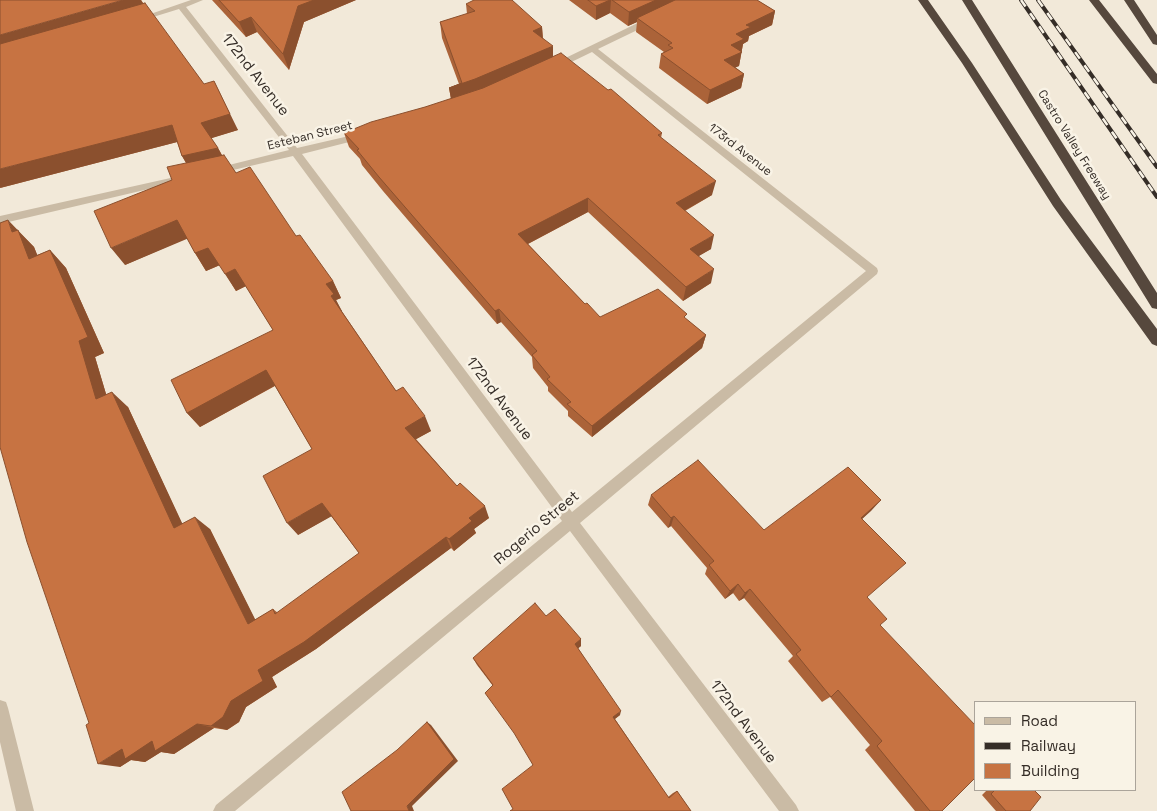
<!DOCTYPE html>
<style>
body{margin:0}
#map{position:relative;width:1157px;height:811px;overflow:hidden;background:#f2e9d9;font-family:"Space Grotesk",sans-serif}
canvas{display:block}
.legend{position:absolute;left:974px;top:701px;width:162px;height:90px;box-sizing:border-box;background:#f9f3e6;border:1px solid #aba49a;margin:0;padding:6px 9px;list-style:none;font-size:15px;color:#352d27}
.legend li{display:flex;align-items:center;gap:10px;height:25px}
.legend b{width:25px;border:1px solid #aba49a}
</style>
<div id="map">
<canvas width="1157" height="811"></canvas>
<ul class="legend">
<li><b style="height:6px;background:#cabba5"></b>Road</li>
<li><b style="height:6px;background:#352d27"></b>Railway</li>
<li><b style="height:14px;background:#c77342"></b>Building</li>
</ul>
</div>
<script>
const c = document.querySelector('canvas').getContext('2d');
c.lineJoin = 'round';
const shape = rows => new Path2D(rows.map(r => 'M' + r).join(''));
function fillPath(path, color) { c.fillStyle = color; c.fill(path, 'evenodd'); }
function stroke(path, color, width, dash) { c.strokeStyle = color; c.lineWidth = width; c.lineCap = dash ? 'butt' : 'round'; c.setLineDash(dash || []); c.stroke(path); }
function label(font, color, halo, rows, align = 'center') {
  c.font = font + ' "Space Grotesk",sans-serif'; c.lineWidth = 5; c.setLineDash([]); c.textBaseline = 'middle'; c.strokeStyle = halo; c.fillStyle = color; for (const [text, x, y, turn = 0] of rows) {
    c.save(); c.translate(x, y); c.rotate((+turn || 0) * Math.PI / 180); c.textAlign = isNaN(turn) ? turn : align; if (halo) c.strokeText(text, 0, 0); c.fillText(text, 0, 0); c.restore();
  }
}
const minor = shape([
 [191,0,203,0,186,7,297,148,362,133,365,134,365,138,302,154,572,512,866,271,592,52,557,69,551,69,551,65,648,18,654,18,654,22,598,49,877,268,878,271,877,274,580,523,796,805,799,811,779,811,570,531,235,811,213,811,216,805,562,521,293,156,216,174,213,173,213,169,289,150,179,9,137,22,133,20,191,0],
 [184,175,187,176,187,180,0,224,0,216,184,175],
 [0,700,6,702,8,708,34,811,16,811,0,742,0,700]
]);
const motorway = shape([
 [918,0,928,0,972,63,1061,200,1157,329,1157,346,1152,344,1053,206,962,63,918,0],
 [962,0,972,0,1157,293,1157,309,1152,308,962,0],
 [1089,0,1099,0,1157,74,1157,84,1153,83,1089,0],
 [1124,0,1134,0,1157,35,1157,45,1153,44,1124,0]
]);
const rail = shape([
 [1021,0,1157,197],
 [1038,0,1157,167]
]);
const wall = shape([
 [141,0,238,130,211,138,218,148,222,155,236,173,296,236,333,281,341,298,336,300,341,310,396,391,431,431,416,439,457,486,489,518,474,529,476,533,454,551,451,548,316,649,272,677,277,687,246,707,239,722,227,730,214,728,174,754,161,752,145,762,131,760,120,767,89,723,17,230,34,247,37,255,50,250,66,268,104,353,95,357,106,394,128,407,182,524,210,529,255,620,273,609,278,613,359,553,331,516,298,535,312,449,275,386,200,427,187,413,273,330,246,286,236,291,220,265,206,271,195,253,187,238,125,265,172,180,186,163,182,156,177,142,0,188],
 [212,0,356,0,304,22,289,70,257,32,246,37],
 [569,0,757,0,775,11,772,25,749,36,748,41,743,44,739,66,735,67,744,74,741,88,707,104,659,68,661,54,664,52,636,32,637,22,628,26,610,13,596,20],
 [466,4,542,27,543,38,553,57,662,133,661,138,712,195,685,211,711,249,698,256,711,283,683,301,588,212,528,244,585,304,600,317,686,319,706,335,702,348,592,437,568,416,568,411,548,391,548,387,533,368,532,357,501,322,497,324,383,191,362,165,360,159,349,147,344,133,451,99,449,88,459,84,442,38,440,22,467,14],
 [651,495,764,530,881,500,862,519,867,597,880,625,942,811,915,811,865,750,870,745,830,697,822,702,788,661,793,656,744,598,739,601,733,593,725,599,705,574,707,568,671,526,668,528,648,505],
 [546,616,581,639,581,646,578,648,620,715,615,719,668,797,673,793,677,791,691,811,513,809,533,765,493,686,477,665,473,658],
 [987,790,1034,790,1030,811,996,811,982,795]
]);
const shadedWall = shape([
 [123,0,141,0,147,11,0,53,0,35],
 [314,0,356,0,304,22,289,70,283,54,298,6],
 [610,0,611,0,610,13,596,20,596,6],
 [656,0,684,0,637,18,637,22,628,26,629,12],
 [775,11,772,25,749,36,748,41,743,44,739,66,721,74,724,60,736,34,746,25],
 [251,17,257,32,246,37,239,22],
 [542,27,543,43,533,31],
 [553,46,553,62,452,104,449,88],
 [744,74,741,88,707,104,710,90],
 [214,81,238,130,209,139,201,123],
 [172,125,181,141,0,188,0,169],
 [218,148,226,163,191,171,182,156],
 [716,181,712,195,673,217,676,203],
 [588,198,588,212,520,248,518,234],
 [8,220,34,247,46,276,29,259,12,232],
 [177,220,189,238,125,265,111,248],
 [714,235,711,249,687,263,690,249],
 [208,248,220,265,206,271,195,253],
 [50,250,66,268,104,353,95,357,112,414,96,399],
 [235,269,246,286,236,291,225,274],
 [714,269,711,283,683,301,686,287],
 [333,281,341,298,336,300,342,311,339,312,326,284],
 [499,309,501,322,497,324,495,311],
 [706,335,702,348,592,437,592,426],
 [266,370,276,385,200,427,187,413],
 [112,392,128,407,190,540,174,528],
 [425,416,431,431,411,442,405,428],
 [881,500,871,511,852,528,861,518],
 [322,503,332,516,298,535,287,523],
 [485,506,489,518,474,529,476,533,454,551,449,539,469,518],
 [674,516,671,526,668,528,671,518],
 [195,517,210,529,262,633,248,624],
 [446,537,451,548,316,649,272,677,277,687,246,707,239,722,227,730,211,726,231,701,258,670],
 [738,584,733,593,725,599,730,591],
 [750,589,744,598,739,601,745,593],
 [581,639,581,646,575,651,575,644],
 [621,711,620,715,612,721,613,717],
 [427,722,431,725,458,761,412,806,414,811,409,811,407,806],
 [197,724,214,728,174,754,161,752,145,762,131,760,120,767,98,764,122,749,152,741]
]);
const building = shape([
 [0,0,123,0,0,35,0,0],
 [219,0,314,0,298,6,283,54,251,17,239,22,219,0],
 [474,0,512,0,542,27,533,31,553,46,475,79,449,88,462,83,440,22,475,11,466,4,474,0],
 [588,0,610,0,596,6,588,0],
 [612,0,656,0,629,12,612,0],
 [675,0,757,0,775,11,746,25,751,27,736,34,744,39,731,45,742,52,724,60,744,74,710,90,661,54,673,48,668,45,672,43,637,18,675,0],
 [145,3,204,84,214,81,230,114,201,123,218,148,182,156,172,125,0,169,0,44,145,3],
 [561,53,608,90,611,89,662,133,658,135,716,181,676,203,714,235,690,249,714,269,686,287,588,198,518,234,585,304,587,303,600,317,658,289,687,314,684,317,706,335,592,426,567,404,571,402,547,379,550,377,532,355,537,351,499,309,495,311,379,177,357,150,359,149,344,133,371,122,425,107,483,88,561,53],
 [224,155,236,173,250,167,296,236,300,235,333,281,326,284,334,294,331,296,396,391,403,387,425,416,405,428,457,486,460,483,485,506,469,518,472,521,449,539,446,537,304,642,258,670,263,681,231,701,223,717,211,726,197,724,155,751,152,741,125,759,122,749,98,764,86,725,89,723,27,542,0,447,0,223,8,220,12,232,18,230,29,259,50,250,88,337,79,341,96,399,112,392,174,528,195,517,248,624,273,609,275,614,359,553,322,503,287,523,263,476,312,449,266,370,187,413,171,380,273,330,235,269,225,274,208,248,195,253,177,220,111,248,94,211,172,180,167,167,224,155],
 [698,460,764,530,848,467,881,500,861,518,906,563,867,597,887,619,880,625,976,726,976,777,942,811,930,811,877,746,882,741,838,690,831,697,796,654,801,650,750,589,745,593,738,584,730,591,709,565,714,561,674,516,671,518,651,495,698,460],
 [535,603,546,616,555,609,581,639,575,644,621,711,613,717,669,798,677,791,691,811,510,811,513,809,502,789,533,765,514,733,485,693,493,685,473,658,535,603],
 [427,722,454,759,407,806,409,811,351,811,342,792,397,750,427,722],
 [995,790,1034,790,1041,797,1030,811,1006,811,991,794,995,790]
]);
const farStreetnames = [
 ["Esteban Street",310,136,-14],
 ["Castro Valley Freeway",1074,145,58],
 ["173rd Avenue",740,150,38]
];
const streetNames = [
 ["172nd Avenue",255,75,52],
 ["172nd Avenue",499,399,53],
 ["Rogerio Street",537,528,-40],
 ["172nd Avenue",743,722,53]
];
fillPath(minor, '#cabba5');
fillPath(motorway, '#56483d');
stroke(rail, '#352d27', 4);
stroke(rail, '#f9f3e6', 2.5, [8]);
fillPath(wall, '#ab6339');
fillPath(shadedWall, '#8b502e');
fillPath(building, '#c77342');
stroke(building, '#8b502e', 1);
label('12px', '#352d27', '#f9f3e6', farStreetnames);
label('15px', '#352d27', '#f9f3e6', streetNames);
</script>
